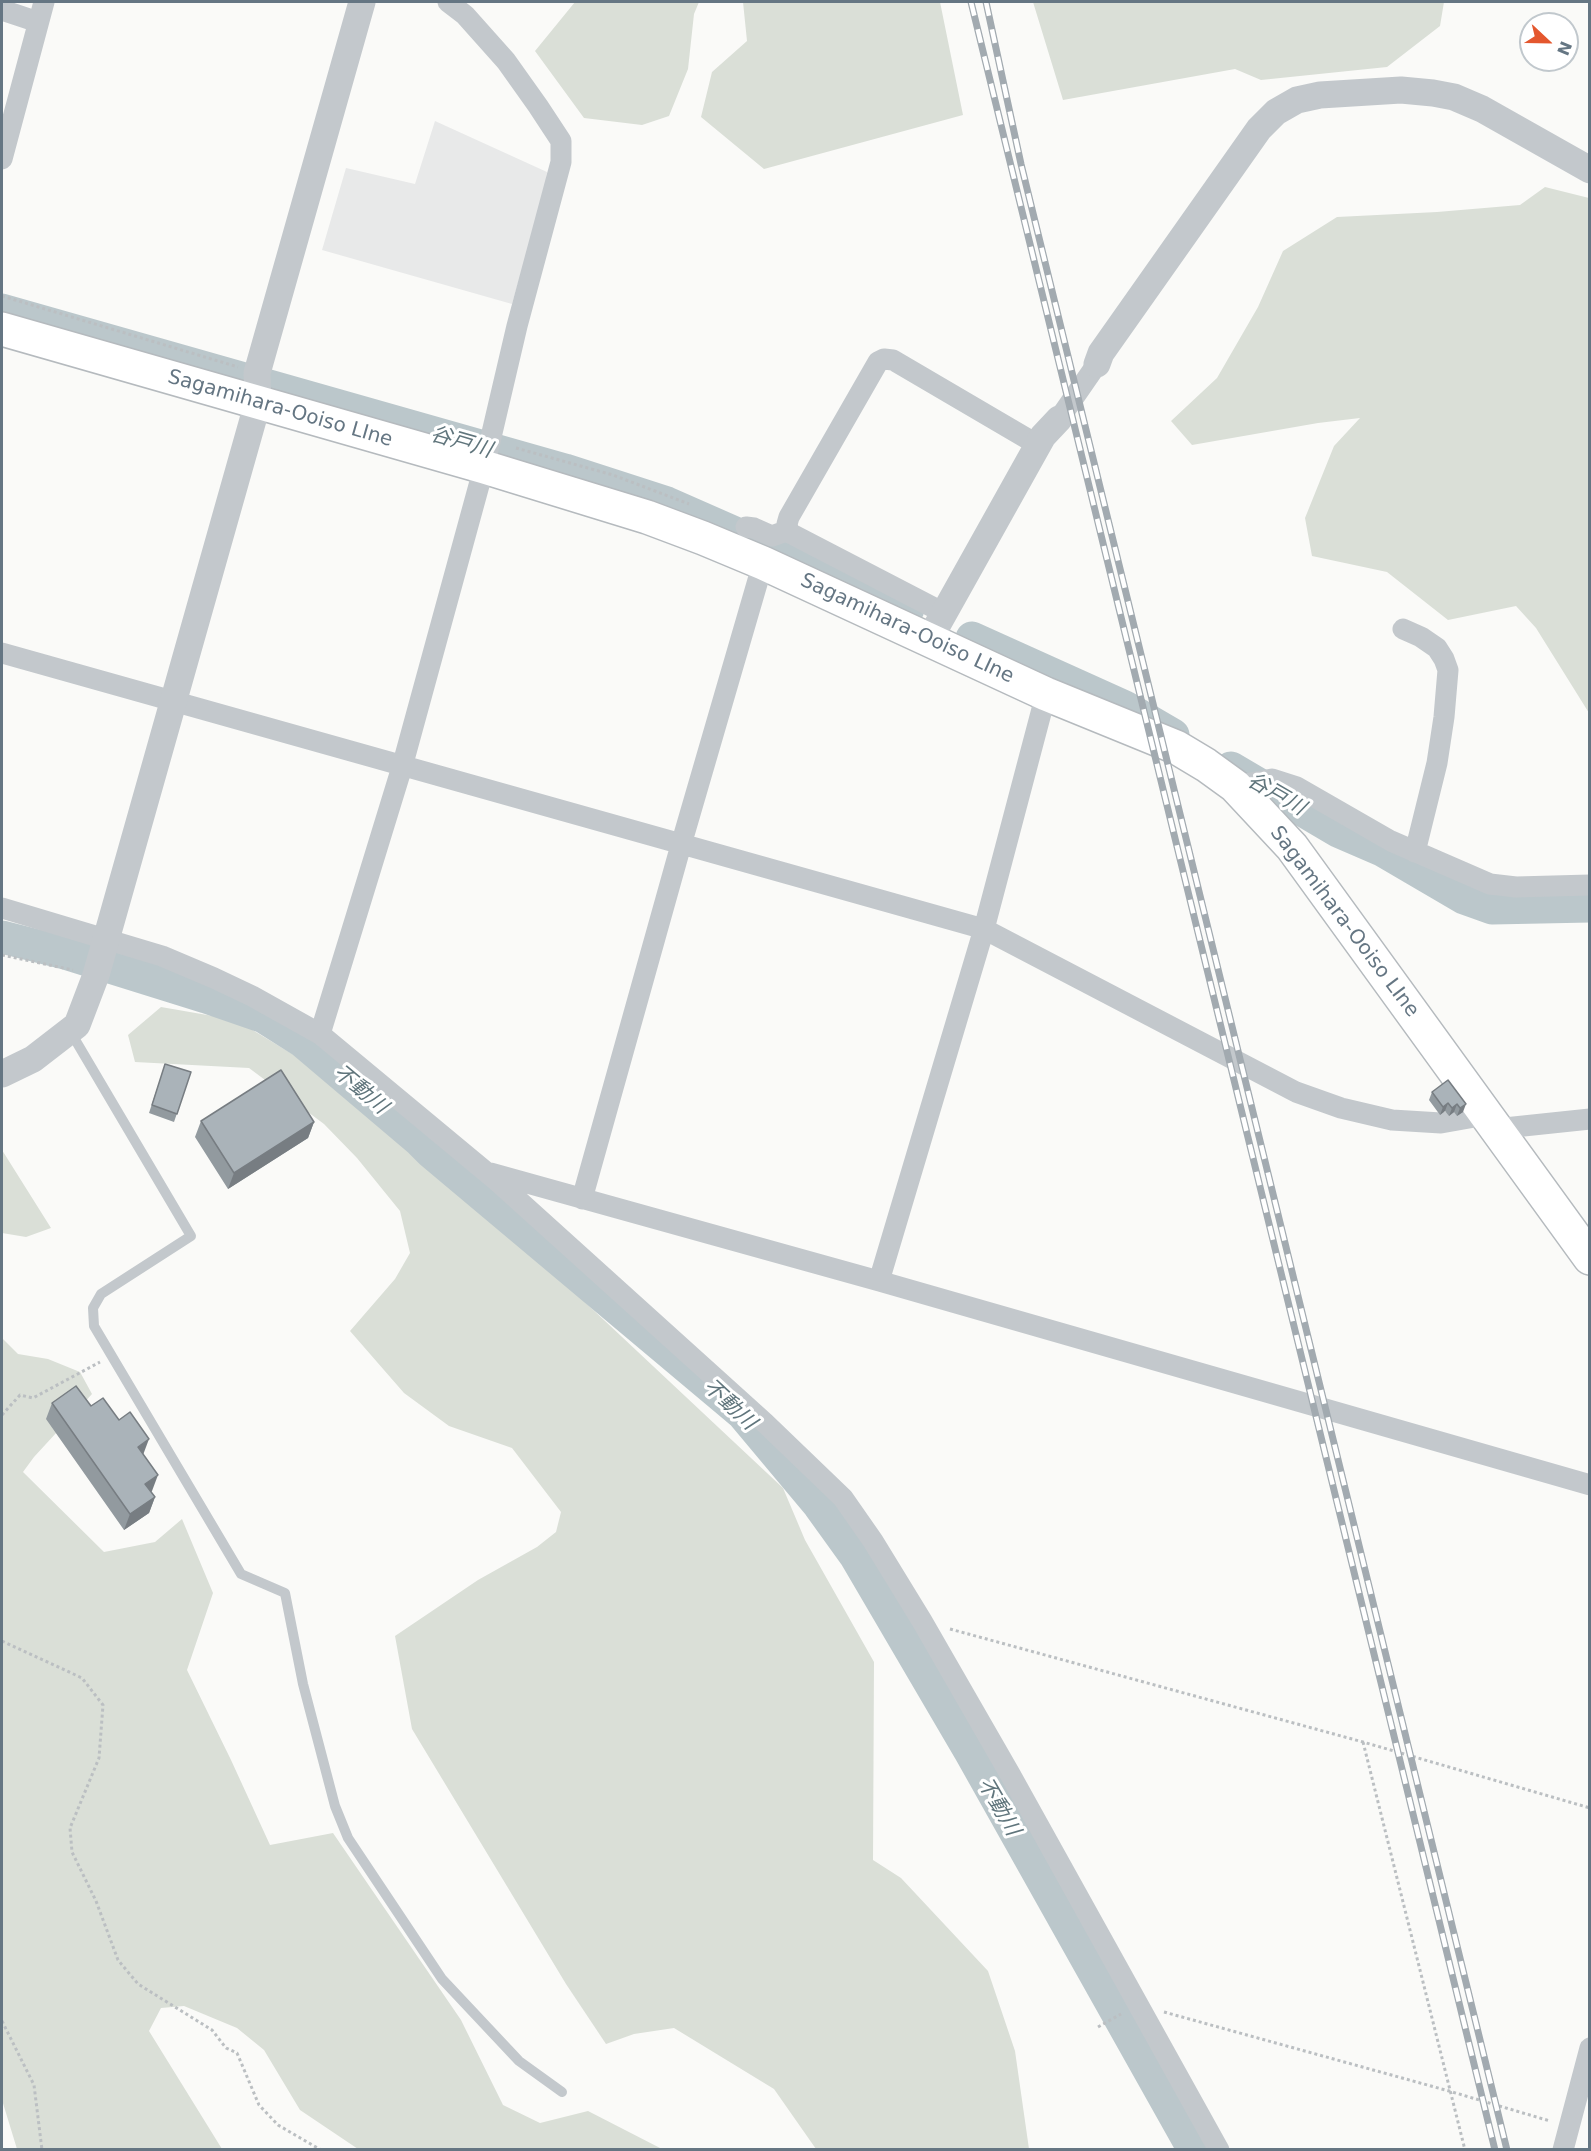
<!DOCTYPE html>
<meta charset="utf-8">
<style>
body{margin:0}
#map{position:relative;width:1591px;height:2151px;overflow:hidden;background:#fafaf8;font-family:"DejaVu Sans",sans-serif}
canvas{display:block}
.frame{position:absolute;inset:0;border:3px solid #657683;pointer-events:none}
.north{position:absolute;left:1519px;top:12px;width:60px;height:60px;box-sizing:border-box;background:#fff;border:2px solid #c1c8cd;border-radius:50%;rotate:112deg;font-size:16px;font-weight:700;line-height:24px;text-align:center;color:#657683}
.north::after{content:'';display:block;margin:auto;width:21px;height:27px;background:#e4572e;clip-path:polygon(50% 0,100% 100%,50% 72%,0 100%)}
</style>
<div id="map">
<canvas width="1591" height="2151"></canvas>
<div class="frame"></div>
<div class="north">N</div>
</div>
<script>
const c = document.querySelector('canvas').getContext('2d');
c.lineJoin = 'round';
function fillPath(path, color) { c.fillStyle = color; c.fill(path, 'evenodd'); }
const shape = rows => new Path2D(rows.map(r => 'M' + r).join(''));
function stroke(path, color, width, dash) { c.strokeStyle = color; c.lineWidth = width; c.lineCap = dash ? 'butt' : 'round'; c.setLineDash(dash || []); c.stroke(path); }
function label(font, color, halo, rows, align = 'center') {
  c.font = font + ' "DejaVu Sans","Noto Sans JP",sans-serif'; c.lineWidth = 6; c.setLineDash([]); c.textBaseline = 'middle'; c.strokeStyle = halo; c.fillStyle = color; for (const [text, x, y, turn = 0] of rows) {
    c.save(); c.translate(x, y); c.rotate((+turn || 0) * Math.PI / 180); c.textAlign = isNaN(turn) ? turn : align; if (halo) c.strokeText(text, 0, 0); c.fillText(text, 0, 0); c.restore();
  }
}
const built = shape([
 [435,121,547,172,545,190,512,304,322,250,346,168,415,184]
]);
const green = shape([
 [575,2,699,2,694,14,688,69,669,116,642,125,584,118,535,51],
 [743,2,940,2,963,115,764,169,701,117,712,72,747,41],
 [1033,2,1444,2,1440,26,1387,67,1261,80,1235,69,1063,100],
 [1545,187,1589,198,1589,713,1536,628,1516,606,1448,620,1387,572,1312,556,1305,518,1334,446,1360,418,1318,423,1192,445,1171,421,1217,378,1258,307,1283,251,1337,217,1437,212,1520,205],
 [161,1007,236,1020,327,1075,524,1245,783,1488,805,1540,874,1662,873,1860,901,1878,988,1971,1015,2051,1029,2149,816,2149,774,2089,674,2028,634,2034,606,2044,566,1984,412,1729,395,1636,478,1580,537,1547,556,1532,561,1512,512,1448,449,1426,404,1393,350,1331,395,1279,410,1253,400,1211,357,1158,324,1124,249,1068,135,1062,128,1035],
 [2,1150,51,1228,26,1237,2,1233],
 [2,1338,18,1354,48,1359,80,1372,92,1394,34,1457,23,1472,104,1552,155,1542,182,1519,213,1593,187,1670,231,1760,270,1845,333,1833,461,2020,503,2105,540,2123,588,2111,662,2149,358,2149,300,2110,264,2050,237,2028,184,2006,161,2008,149,2031,222,2149,17,2149,2,2100]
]);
const river = shape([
 [2,310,565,470,667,503,908,609],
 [972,638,1125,707,1173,735],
 [1231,768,1338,831,1382,850,1464,898,1492,908,1590,906],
 [2,937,65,953,206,997,264,1017,302,1041,420,1141,431,1152,742,1413,819,1505,855,1555,971,1753,1194,2150]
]);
const path = shape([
 [2,296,238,367],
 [516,448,613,475,689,504],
 [2,955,73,970],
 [2,1415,20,1395,33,1398,100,1362],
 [950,1629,1363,1742,1590,1808],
 [2,1641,82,1678,103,1705,99,1758,70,1828,72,1852,96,1901,118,1960,138,1984,212,2030,226,2048,237,2053,259,2105,278,2125,321,2150],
 [1363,1742,1465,2150],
 [1164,2012,1449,2091,1550,2121],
 [2,2021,34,2085,42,2150],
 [1098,2027,1121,2014]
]);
const service = shape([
 [70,1031,191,1236,101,1294,93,1308,94,1326,241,1574,285,1593,303,1684,335,1806,348,1838,442,1979,519,2061,562,2092]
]);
const minor = shape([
 [2,10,38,22],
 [2,159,44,2],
 [1059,419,1097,364],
 [746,527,754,528,772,536,786,531,944,613],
 [789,533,787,524,789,517,878,362,884,359,893,360,1038,445],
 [1403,629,1421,637,1437,648,1444,659,1448,670,1444,717,1437,763,1415,852],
 [2,653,984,929,1296,1092,1341,1108,1392,1120,1441,1123,1486,1115],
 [1235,786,1272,779,1297,787,1391,841,1490,884,1516,887,1590,885],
 [2,908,162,956,214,978,252,996,320,1034,497,1181,765,1423,843,1498,873,1541,922,1621,1010,1774,1219,2150],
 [320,1034,402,767,484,467,517,326,561,162,561,141,538,106,506,61,465,15,448,2],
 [1495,1129,1590,1119],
 [491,1173,879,1281,1590,1485],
 [582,1199,681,845,763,563],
 [879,1281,984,929,1046,694],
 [1563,2150,1590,2048]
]);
const tertiary = shape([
 [1097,364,1101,353,1259,129,1276,112,1297,100,1320,95,1401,90,1433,93,1454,97,1482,109,1590,170],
 [929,640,1043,436,1059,419],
 [2,1074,33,1059,77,1025,96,975,258,402,257,373,362,2]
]);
const primary = shape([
 [2,329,484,467,647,517,703,538,763,563,1046,694,1176,747,1206,765,1235,786,1292,847,1590,1258]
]);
const rail = shape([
 [971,2,1495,2150],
 [986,2,1021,164,1507,2150]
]);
const wall = shape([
 [165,1064,191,1072,174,1122,149,1113],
 [1448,1080,1463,1112,1457,1116,1454,1112,1449,1116,1445,1111,1440,1115,1429,1100,1432,1092],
 [201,1121,314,1122,308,1138,228,1189,195,1137],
 [52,1403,91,1406,143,1454,152,1491,151,1492,155,1497,149,1513,124,1530,46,1419]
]);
const shadedWall = shape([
 [1448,1103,1445,1111,1440,1115,1443,1107],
 [1457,1104,1454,1112,1449,1116,1452,1108],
 [1466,1104,1463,1112,1457,1116,1460,1108],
 [314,1122,308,1138,228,1189,234,1173],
 [149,1439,143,1455,138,1447],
 [158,1475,152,1491,139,1500,145,1484],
 [155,1497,149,1513,124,1530,130,1514]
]);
const building = shape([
 [165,1064,191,1072,177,1114,152,1105,165,1064],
 [281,1070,314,1122,234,1173,201,1121,281,1070],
 [1448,1080,1466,1104,1460,1108,1457,1104,1452,1108,1448,1103,1443,1107,1432,1092,1448,1080],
 [76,1386,91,1406,103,1398,119,1420,130,1412,149,1439,138,1447,158,1475,145,1484,155,1497,130,1514,52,1403,76,1386]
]);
const streetNames = [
 ["Sagamihara-Ooiso LIne",280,409,16],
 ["Sagamihara-Ooiso LIne",907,629,25],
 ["Sagamihara-Ooiso LIne",1344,922,53]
];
const waterNames = [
 ["谷戸川",461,443,16],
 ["谷戸川",1276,795,30],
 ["不動川",360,1090,40],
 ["不動川",729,1405,43],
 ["不動川",998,1807,60]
];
fillPath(built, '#e8e9e9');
fillPath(green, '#dadfd7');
stroke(river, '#bbc7cb', 33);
stroke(primary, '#b5babe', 36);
stroke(path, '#bbbfc2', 3, [3, 3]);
stroke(service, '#c3c8cc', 10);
stroke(minor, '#c3c8cc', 21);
stroke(tertiary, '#c3c8cc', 27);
stroke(primary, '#fff', 33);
stroke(rail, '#a2aab0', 7);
stroke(rail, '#fff', 4.5, [14]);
fillPath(wall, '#929a9f');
fillPath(shadedWall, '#777d82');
fillPath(building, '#aab3b9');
stroke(building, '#777d82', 1.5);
label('20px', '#657683', '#fff', streetNames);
label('italic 21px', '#60757c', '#fff', waterNames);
</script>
